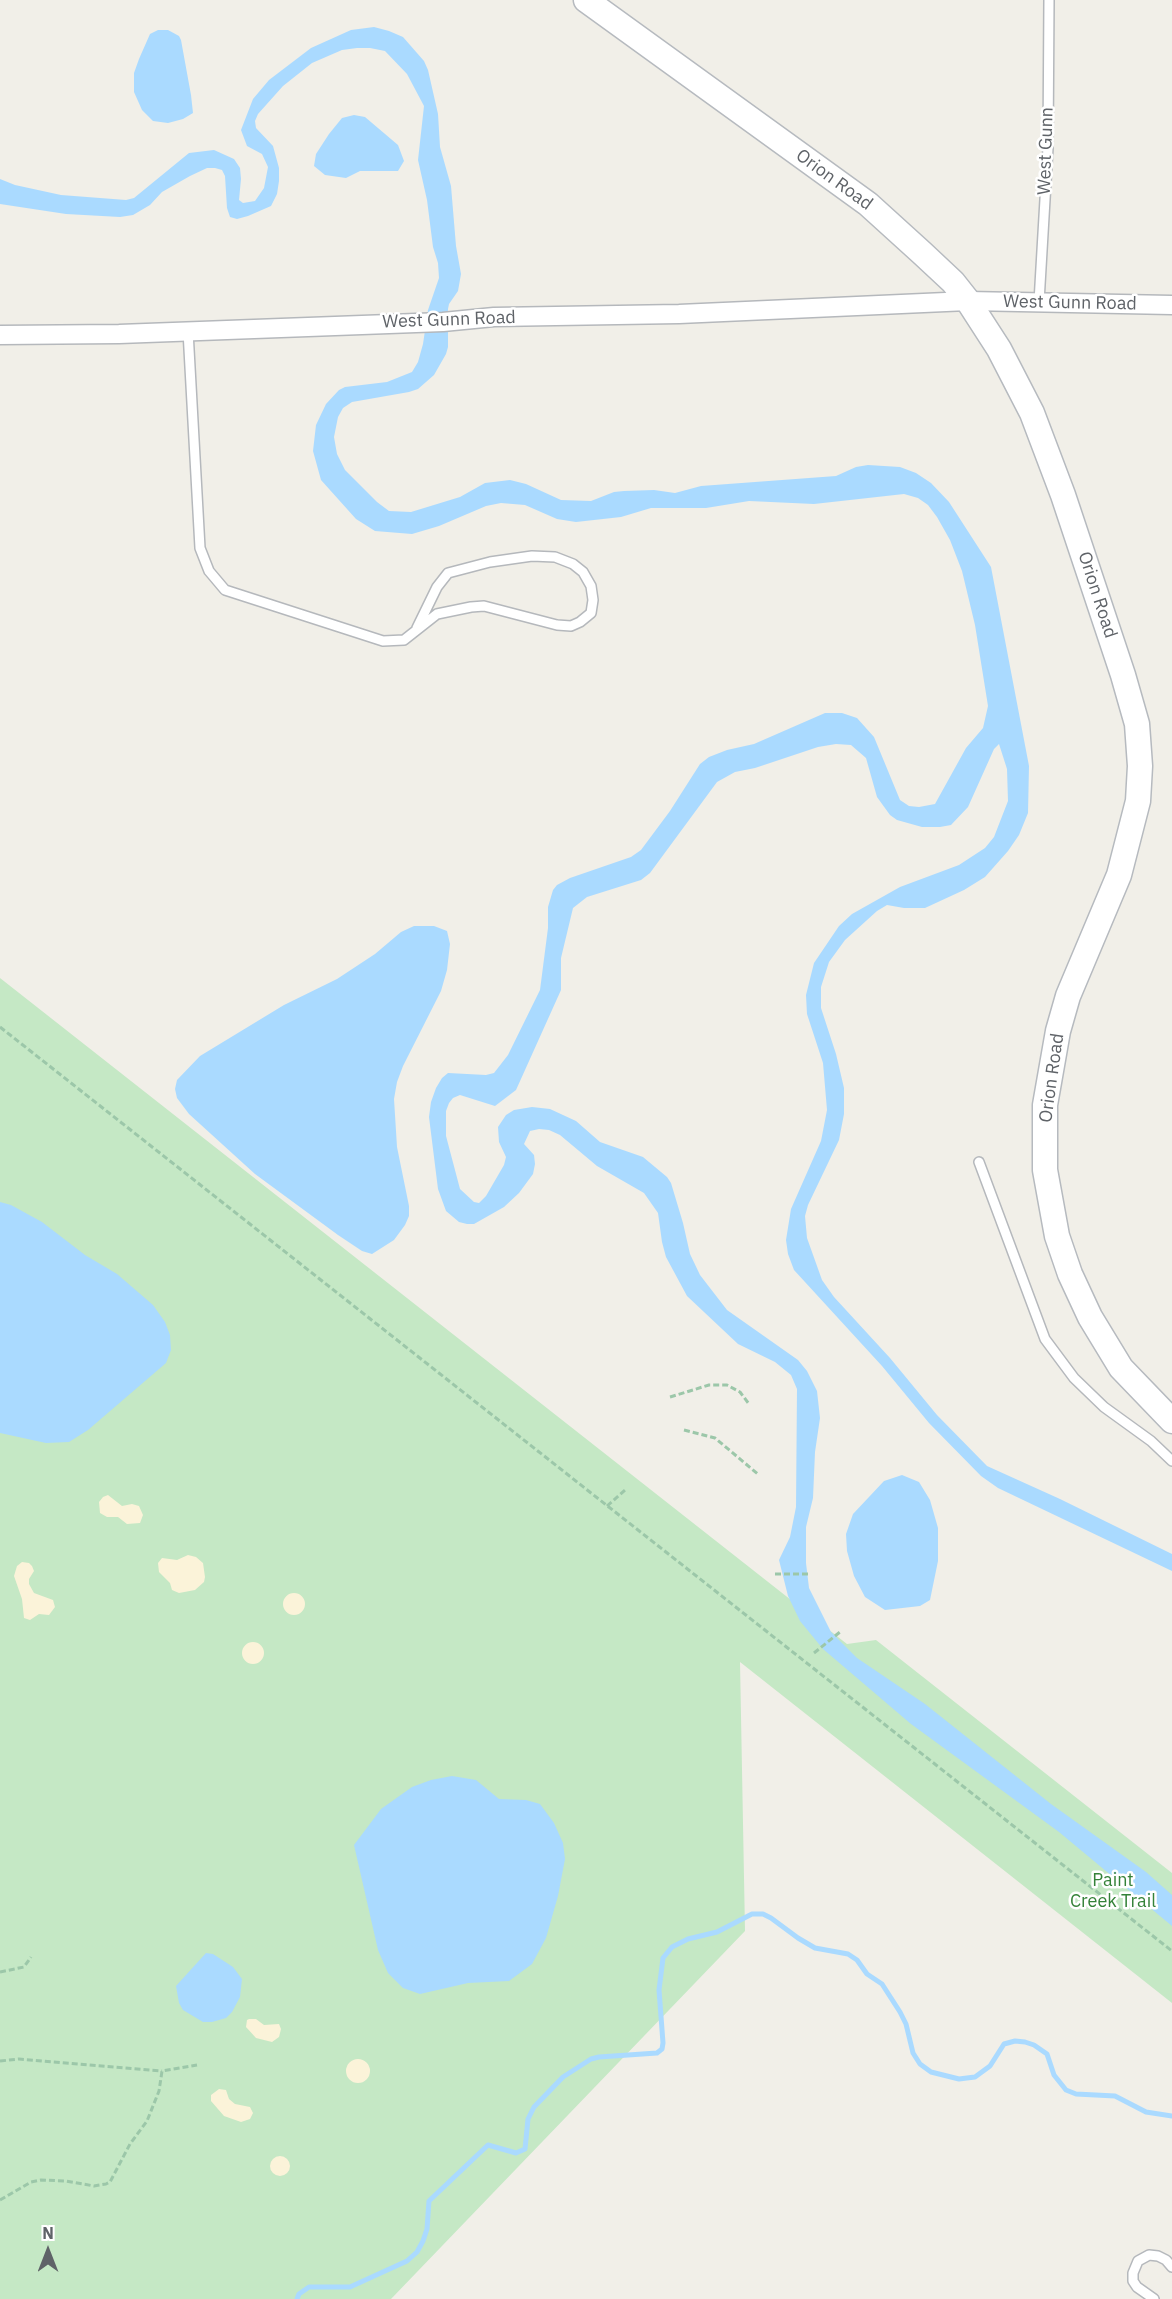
<!DOCTYPE html>
<style>
body{margin:0}
#map{position:relative;width:1172px;height:2299px;overflow:hidden;background:#f1efe8;font-family:"IBM Plex Sans",sans-serif}
canvas{display:block}
.north{position:absolute;left:18px;top:2221px;width:60px;height:60px;-webkit-text-stroke:4px #fff;paint-order:stroke;rotate:0deg;font-size:16px;font-weight:700;line-height:24px;text-align:center;color:#5f6368}
.north::after{content:'';display:block;margin:auto;width:21px;height:27px;background:#5f6368;clip-path:polygon(50% 0,100% 100%,50% 72%,0 100%)}
</style>
<div id="map">
<canvas width="1172" height="2299"></canvas>
<div class="north">N</div>
</div>
<script>
const c = document.querySelector('canvas').getContext('2d');
c.lineJoin = 'round';
function fillPath(path, color) { c.fillStyle = color; c.fill(path, 'evenodd'); }
const shape = rows => new Path2D(rows.map(r => 'M' + r).join(''));
function stroke(path, color, width, dash) { c.strokeStyle = color; c.lineWidth = width; c.lineCap = dash ? 'butt' : 'round'; c.setLineDash(dash || []); c.stroke(path); }
function label(font, color, halo, rows, align = 'center') {
  c.font = font + ' "IBM Plex Sans",sans-serif'; c.lineWidth = 5; c.setLineDash([]); c.textBaseline = 'middle'; c.strokeStyle = halo; c.fillStyle = color; for (const [text, x, y, turn = 0] of rows) {
    c.save(); c.translate(x, y); c.rotate((+turn || 0) * Math.PI / 180); c.textAlign = isNaN(turn) ? turn : align; if (halo) c.strokeText(text, 0, 0); c.fillText(text, 0, 0); c.restore();
  }
}
const green = shape([
 [0,978,847,1644,876,1640,1172,1873,1172,2003,740,1662,745,1931,391,2299,0,2299]
]);
const sand = shape([
 [108,1495,122,1506,132,1504,139,1506,143,1515,140,1523,127,1524,118,1517,107,1517,100,1513,99,1502,103,1497],
 [188,1555,196,1557,203,1563,205,1577,204,1582,195,1590,179,1593,172,1590,170,1583,159,1572,158,1563,162,1558,177,1560],
 [22,1562,29,1563,32,1566,34,1571,29,1579,29,1584,34,1593,53,1600,55,1607,49,1615,39,1614,30,1620,24,1618,22,1599,14,1576,17,1566],
 '283 1604a11 11 0 1 1 22 0a11 11 0 1 1-22 0Z',
 '242 1653a11 11 0 1 1 22 0a11 11 0 1 1-22 0Z',
 [249,2019,256,2019,264,2025,279,2024,281,2029,279,2037,272,2042,256,2038,246,2027,247,2020],
 '346 2071a12 12 0 1 1 24 0a12 12 0 1 1-24 0Z',
 [219,2089,226,2090,229,2099,235,2104,250,2107,253,2113,250,2119,241,2122,224,2116,211,2101,211,2095],
 '270 2166a10 10 0 1 1 20 0a10 10 0 1 1-20 0Z'
]);
const water = shape([
 [374,27,389,31,403,37,424,61,428,70,438,114,440,147,451,186,456,246,461,274,458,291,449,304,448,309,448,347,446,354,434,375,418,389,409,392,352,402,343,408,338,417,334,437,337,454,345,470,377,502,389,511,411,512,460,497,485,483,510,480,526,484,561,500,591,501,614,492,624,491,654,490,675,493,701,486,836,476,856,467,868,465,900,467,916,473,931,483,949,502,991,567,1029,766,1028,813,1019,835,1008,851,985,877,964,890,925,908,904,908,887,905,877,911,845,940,829,962,821,987,821,1008,836,1054,844,1088,844,1114,839,1140,808,1205,805,1216,807,1238,822,1280,834,1297,890,1358,937,1415,987,1466,1060,1499,1172,1554,1172,1571,998,1488,981,1476,929,1423,882,1366,794,1270,788,1254,786,1240,791,1209,821,1141,827,1110,823,1063,807,1014,806,995,814,963,839,926,852,914,900,887,959,865,985,848,994,837,1008,801,1007,769,999,744,994,749,968,807,951,825,940,827,922,827,897,820,890,815,877,797,866,758,851,745,836,744,818,747,755,768,735,772,717,782,650,873,641,880,587,897,573,908,561,958,561,990,516,1090,495,1106,460,1095,453,1098,449,1103,446,1111,446,1136,460,1189,474,1202,479,1203,486,1196,504,1165,506,1157,499,1142,498,1127,506,1115,514,1110,532,1107,550,1109,576,1121,600,1142,643,1157,667,1177,671,1183,683,1223,690,1254,700,1275,727,1310,798,1360,807,1371,817,1391,820,1418,815,1452,813,1498,806,1527,806,1563,809,1588,831,1632,857,1658,925,1704,1051,1804,1146,1872,1172,1895,1172,1926,1059,1832,911,1724,823,1649,800,1621,788,1596,779,1560,790,1537,796,1507,797,1389,791,1375,775,1362,738,1344,687,1296,666,1257,662,1242,658,1213,644,1193,597,1166,560,1135,549,1130,539,1129,530,1131,524,1144,534,1155,535,1164,533,1174,519,1193,504,1207,474,1224,467,1224,459,1222,446,1211,438,1189,429,1117,431,1102,436,1088,442,1078,448,1073,486,1075,494,1073,508,1055,540,990,548,928,548,907,553,890,557,885,570,878,631,857,641,850,670,811,700,764,709,757,727,750,754,744,825,713,842,713,857,718,874,737,900,800,909,806,919,807,935,804,966,748,983,728,988,706,975,625,962,571,950,540,937,517,928,505,918,498,904,494,814,504,749,501,706,508,651,508,621,517,576,522,557,519,525,505,501,503,486,506,439,526,412,534,375,531,356,519,321,480,313,451,316,425,326,404,339,390,345,387,387,382,412,372,418,362,423,344,428,310,439,278,438,263,433,247,427,200,418,160,424,106,407,74,385,51,370,48,357,48,342,50,312,63,283,86,258,114,255,121,256,128,273,146,279,168,279,181,277,194,271,206,248,216,237,219,230,217,227,208,225,176,222,170,215,168,207,168,190,176,162,192,150,205,133,215,120,217,66,214,0,204,0,179,15,185,61,195,126,200,134,198,189,153,214,150,234,159,240,168,241,179,239,200,243,203,255,201,264,188,268,167,262,154,247,146,241,130,253,99,269,80,311,48,351,30],
 [158,30,168,30,179,36,181,40,191,95,193,113,183,119,168,123,153,121,142,110,134,92,134,73,139,59,150,34],
 [354,115,365,117,398,145,404,161,398,171,360,171,346,178,325,175,314,166,316,154,329,134,342,118],
 [414,926,434,926,447,931,450,944,447,970,441,991,403,1066,397,1082,394,1099,397,1147,409,1206,409,1216,405,1225,394,1240,372,1254,362,1251,338,1235,255,1174,189,1114,177,1098,175,1089,177,1080,200,1056,284,1005,337,979,375,954,401,932],
 [0,1202,11,1205,42,1222,85,1255,117,1274,153,1305,165,1322,170,1335,171,1350,166,1363,88,1430,69,1442,46,1443,0,1433],
 [902,1475,919,1482,930,1500,938,1528,938,1561,930,1600,920,1606,885,1610,865,1597,854,1576,847,1551,846,1534,853,1514,884,1481],
 [452,1776,476,1780,499,1799,526,1800,540,1804,554,1823,563,1843,565,1859,558,1896,546,1938,532,1964,509,1981,468,1983,420,1994,403,1988,388,1973,378,1950,354,1845,381,1809,412,1787,431,1780],
 [206,1953,213,1954,233,1967,242,1979,240,1997,232,2012,226,2018,212,2022,203,2022,183,2010,179,2003,176,1986]
]);
const stream = shape([
 [297,2299,299,2294,309,2287,350,2287,407,2261,417,2252,423,2241,427,2229,429,2201,488,2145,516,2153,525,2149,528,2119,534,2107,563,2077,591,2059,599,2057,657,2053,662,2049,663,2043,659,1990,663,1958,672,1947,688,1939,717,1932,752,1914,763,1914,771,1918,798,1938,815,1948,848,1954,857,1960,867,1974,882,1984,900,2012,906,2024,913,2053,920,2064,931,2072,959,2079,975,2077,990,2066,1004,2044,1015,2041,1025,2042,1034,2045,1047,2054,1054,2075,1066,2090,1076,2094,1115,2096,1146,2112,1172,2116]
]);
const path = shape([
 [0,1027,1172,1951],
 [670,1397,709,1385,727,1385,740,1392,749,1404],
 [684,1430,715,1438,759,1475],
 [607,1506,625,1490],
 [775,1574,809,1574],
 [814,1653,840,1632],
 [0,1972,24,1967,31,1957],
 [0,2061,19,2059,162,2071],
 [0,2200,31,2182,41,2180,66,2181,94,2186,106,2184,110,2182,130,2144,147,2121,159,2091,162,2071,197,2065]
]);
const lane = shape([
 [1039,302,1048,148,1049,0],
 [188,331,200,548,209,571,225,590,383,641,404,640,437,614,471,607,484,606,557,625,571,626,580,622,591,613,593,600,591,586,583,572,573,564,555,557,532,556,490,562,448,573,437,587,417,628],
 [979,1162,1045,1339,1074,1378,1104,1407,1151,1441,1172,1461],
 [1154,2299,1137,2287,1133,2281,1133,2273,1138,2261,1149,2255,1158,2256,1166,2260,1172,2267]
]);
const street = shape([
 [0,335,119,334,443,322,494,317,679,314,968,301,1172,305]
]);
const secondary = shape([
 [586,0,868,204,922,253,953,282,968,301,999,349,1032,413,1063,495,1123,675,1137,724,1140,766,1138,801,1119,875,1068,996,1058,1031,1045,1105,1045,1170,1057,1236,1070,1274,1090,1317,1121,1368,1172,1421]
]);
const streetNames = [
 ["West Gunn",1046,151,-88],
 ["Orion Road",834,180,36],
 ["West Gunn Road",1070,303,1],
 ["West Gunn Road",449,320,-2],
 ["Orion Road",1097,595,72],
 ["Orion Road",1052,1078,-82]
];
const parkNames = [
 ["Paint",1113,1881],
 ["Creek Trail",1113,1902]
];
fillPath(green, '#c5e8c5');
fillPath(sand, '#fbf3d9');
fillPath(water, '#aadaff');
stroke(stream, '#aadaff', 5);
stroke(lane, '#b5b8bc', 12);
stroke(street, '#b5b8bc', 21);
stroke(secondary, '#b6babf', 27);
stroke(path, '#9cc7a9', 3, [6, 3]);
stroke(lane, '#fff', 9);
stroke(street, '#fff', 18);
stroke(secondary, '#fff', 24);
label('18px', '#5f6368', '#fff', streetNames);
label('18px', '#348238', '#fff', parkNames);
</script>
